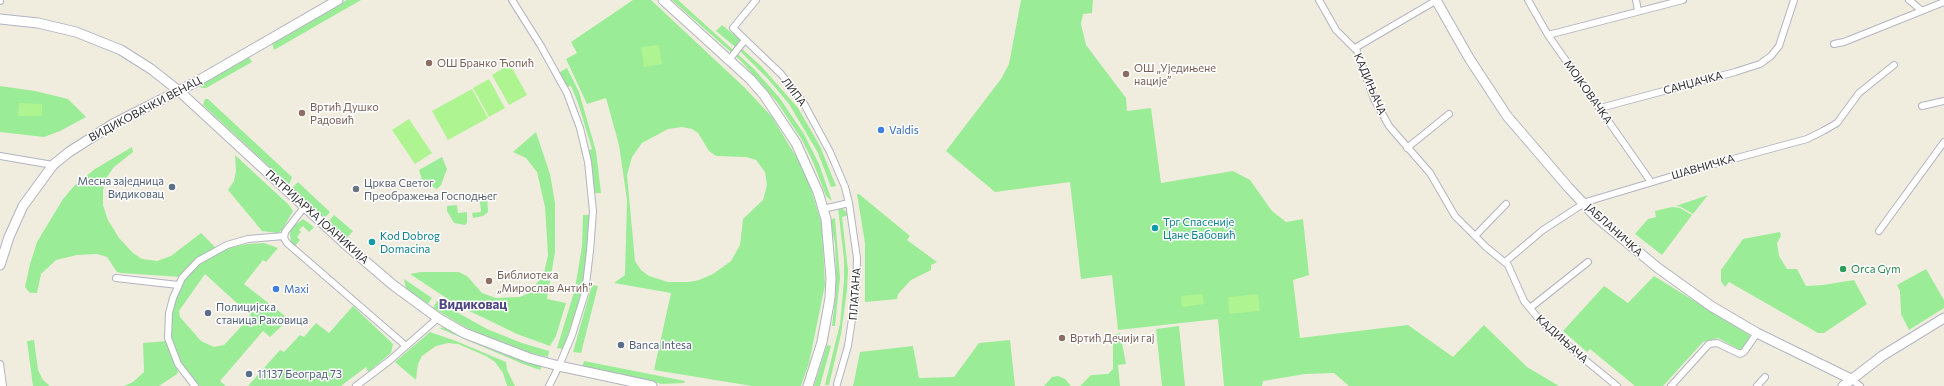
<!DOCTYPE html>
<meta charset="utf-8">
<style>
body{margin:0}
canvas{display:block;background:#f0eddf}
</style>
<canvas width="1944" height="386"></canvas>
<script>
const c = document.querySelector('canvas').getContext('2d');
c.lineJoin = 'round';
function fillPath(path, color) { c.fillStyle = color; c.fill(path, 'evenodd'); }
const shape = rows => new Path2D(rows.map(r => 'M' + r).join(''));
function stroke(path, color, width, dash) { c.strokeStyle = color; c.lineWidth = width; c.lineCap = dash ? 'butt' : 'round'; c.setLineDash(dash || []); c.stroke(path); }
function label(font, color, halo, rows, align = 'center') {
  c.font = font + ' Commissioner,sans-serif'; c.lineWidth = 3; c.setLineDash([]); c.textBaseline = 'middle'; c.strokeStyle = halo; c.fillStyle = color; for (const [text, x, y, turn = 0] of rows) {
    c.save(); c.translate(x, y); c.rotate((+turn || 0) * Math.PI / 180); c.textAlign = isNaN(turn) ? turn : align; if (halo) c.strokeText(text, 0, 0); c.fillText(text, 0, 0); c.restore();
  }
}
const green = shape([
 [347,0,361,0,274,50,272,42],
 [633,0,651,0,745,88,772,117,806,173,822,225,825,285,809,363,801,386,752,386,654,370,671,293,614,283,625,275,627,200,619,145,606,98,587,104,566,59,577,53,571,42],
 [682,127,692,129,698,133,709,151,716,156,746,157,756,160,765,172,767,185,763,200,743,219,740,245,731,261,713,274,699,280,689,282,668,282,649,276,641,270,635,261,627,175,632,157,642,143,668,129],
 [672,0,678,0,710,29,753,68,779,97,804,134,819,164,832,201,826,196,813,162,802,140,777,102,741,61],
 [1021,0,1093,0,1092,13,1083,14,1081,24,1086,45,1126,98,1127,111,1151,108,1161,183,1233,171,1250,180,1272,211,1286,222,1303,219,1309,275,1293,280,1300,338,1408,325,1453,357,1484,325,1527,367,1559,386,1349,386,1334,373,1305,374,1263,381,1262,386,1224,386,1218,319,1118,330,1112,275,1081,279,1070,182,995,192,946,151,1001,79,1009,64],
 [722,25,744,43,741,48,761,66,798,108,820,146,836,186,831,187,818,153,789,104,768,79,739,50,716,31],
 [248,56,252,62,206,88,202,88,198,85],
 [567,68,579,92,596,151,601,193,595,193,589,150,592,149,578,103,571,86,567,87,560,72],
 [0,86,35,91,68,99,86,117,60,131,44,137,0,132],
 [205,99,208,99,292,177,289,185,203,105],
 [536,132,550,174,555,203,555,252,547,299,566,303,556,336,550,346,517,334,457,305,410,274,421,272,459,272,467,276,482,293,496,298,520,297,529,293,535,286,544,273,548,255,545,207,537,172,526,158,513,152],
 [132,147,133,152,114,167,107,177,103,190,103,205,108,220,119,238,133,253,142,259,157,261,171,256,201,233,216,248,181,277,121,273,117,272,107,257,97,254,77,255,56,260,41,274,37,293,30,293,25,287,30,264,37,242,63,199,74,186,95,169],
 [235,155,289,205,293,211,282,230,278,233,262,231,228,190,234,181,236,171],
 [442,157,447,169,441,185,437,189,431,186,424,187,419,170],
 [298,182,330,212,325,218,292,188],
 [485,194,487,196,488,212,483,216,473,218,472,213,481,212,480,201,471,202,471,195],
 [857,194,859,194,910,236,907,240,937,262,931,265,931,270,911,280,898,294,897,299,865,302,865,243],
 [1708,195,1693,214,1681,207,1676,206],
 [457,205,458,213,467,212,467,223,465,225,454,223,447,211,447,206],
 [1672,207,1680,208,1692,215,1662,255,1635,234,1648,219,1656,217,1655,211],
 [838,208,842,208,849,215,842,217,848,270,847,290,841,334,829,385,825,385,840,324,844,281,844,259],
 [334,215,353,231,347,238,329,221],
 [583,215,590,215,585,271,578,304,563,349,557,348,575,289,582,246],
 [835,218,840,278,835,326,832,326,836,290,836,271,835,244,830,220],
 [303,219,314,227,309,232,303,226,299,230,301,232,297,237,300,240,295,246,291,242,290,234,291,228],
 [1780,232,1781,236,1777,243,1779,256,1787,269,1797,269,1806,286,1823,285,1854,280,1867,304,1824,333,1818,333,1729,282,1725,287,1721,281,1721,270,1743,239],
 [264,243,278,248,266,262,263,260,244,284,289,319,270,337,263,331,220,381,226,386,200,386,179,363,170,338,171,313,183,278,195,265,220,250,247,244],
 [205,274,251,316,224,345,214,347,201,341,180,317,179,311],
 [1926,269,1944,300,1944,308,1909,330,1901,314,1900,291,1897,285],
 [1654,276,1751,336,1742,351,1718,338,1703,342,1663,386,1635,386,1590,349,1587,352,1563,331,1604,286,1628,303],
 [404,279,432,298,428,304,406,289],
 [592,285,598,286,581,353,573,352],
 [437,301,487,329,522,343,549,351,548,357,527,352,500,343,465,327,433,308],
 [353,306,393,344,391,353,368,372,366,367,341,386,248,386,280,350,284,352,300,335,304,337,316,323,329,333],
 [1179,326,1185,386,1162,386,1156,329],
 [446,327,503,354,542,366,540,370,523,364,439,328],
 [430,332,456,341,506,362,507,370,515,386,507,386,503,373,495,362,486,356,458,344,448,343,436,346,422,356,418,364,416,380,395,362],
 [1120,333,1126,364,1118,365,1120,386,1080,386,1091,375,1108,374,1113,369,1113,335],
 [34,340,38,370,43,380,50,386,33,386,27,341],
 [1010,340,1015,386,853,386,860,352,913,346,919,378,954,377,979,343],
 [167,341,178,372,177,374,159,386,124,386,133,382,144,372,143,343],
 [827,345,831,346,820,386,814,386],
 [584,361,685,381,684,383,662,384,582,367],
 [1058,376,1065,379,1071,386,1044,386,1052,377]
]);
const pitch = shape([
 [659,45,662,64,644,67,641,47],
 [510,64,527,95,509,105,492,75],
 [489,79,505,108,489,117,473,88],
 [472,89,488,118,448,140,432,111],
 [19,103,42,104,42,116,18,116],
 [409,119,432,153,415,164,392,130],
 [1203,294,1204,304,1182,307,1181,296],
 [1258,294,1260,311,1229,314,1228,297]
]);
const street = shape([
 [512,0,541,46,567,93,580,128,588,162,593,211,590,251,585,293,572,335,559,366,549,386],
 [756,0,733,28,781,74,803,102,830,152,845,187,849,203,857,258,856,292,848,346,837,384],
 [1319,0,1336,30,1357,51,1374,99,1389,126,1430,173,1455,216,1486,247,1508,265,1524,301,1538,318,1573,350,1617,386],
 [1528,0,1548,35,1651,182],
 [1636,0,1638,11],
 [1909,0,1921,10],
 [0,1,0,0],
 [1548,35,1683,0],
 [1834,44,1844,42,1944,2],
 [1355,48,1437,0],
 [729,60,745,40],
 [1922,106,1944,101],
 [1600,108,1735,72,1760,64,1771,56,1779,46,1794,0],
 [1407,148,1449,114],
 [0,156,53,165],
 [305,206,285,232,284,238,287,243,406,346],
 [823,209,849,203],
 [1879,231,1944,142],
 [1475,236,1506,204],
 [1505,262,1543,230,1586,202,1696,169,1807,139,1823,131,1837,123,1859,93,1894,65],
 [116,278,178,285],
 [1530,308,1588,262],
 [0,364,3,386],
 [1851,379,1860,386],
 [195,386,178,364,168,338,169,313,173,298,182,278,198,261,227,245,248,239,284,236],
 [356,386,389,361,438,318],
 [1671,386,1709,344,1717,343,1740,354,1744,352,1757,333],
 [1757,386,1765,377]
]);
const secondary = shape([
 [663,0,750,79,764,95,796,143,818,192,826,219,831,278,830,298,822,342,808,386],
 [1436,0,1469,58,1507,116,1568,187,1595,216,1658,268,1711,306,1757,333,1851,379],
 [0,19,38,23,76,32,121,50,151,69,179,91,344,243,393,285,438,318,464,333,529,358,559,366,652,386],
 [0,265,9,237,23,206,53,165,69,152,113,124,196,82,338,0],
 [1843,386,1882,356,1944,318]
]);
const markers = [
 [429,63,4,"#8d6e63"],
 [1126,74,4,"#8d6e63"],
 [302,113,4,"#8d6e63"],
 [881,130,4,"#3f7fe0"],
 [172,187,4,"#5c6f8a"],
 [356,189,4,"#6b7280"],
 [1155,228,4,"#0f9aa8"],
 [372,242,4,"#0f9aa8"],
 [1843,269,4,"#2e9e5b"],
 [489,281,4,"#8d6e63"],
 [276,289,4,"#3f7fe0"],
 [208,313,4,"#5c6f8a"],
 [1062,338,4,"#8d6e63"],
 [621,345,4,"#5c6f8a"],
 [249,374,4,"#5c6f8a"]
];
const educationNames = [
 ["ОШ Бранко Ћопић",437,63],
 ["ОШ „Уједињене",1134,68],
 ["нације”",1134,81],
 ["Вртић Душко",310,107],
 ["Радовић",310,120],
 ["Библиотека",497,275],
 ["„Мирослав Антић”",497,288],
 ["Вртић Дечији гај",1070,338]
];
const streetNames = [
 ["САНЏАЧКА",1693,83,-15],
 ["КАДИЊАЧА",1370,84,67],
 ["ЛИПА",794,92,53],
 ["МОЈКОВАЧКА",1588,92,55],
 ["ВИДИКОВАЧКИ ВЕНАЦ",145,109,-28],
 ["ШАВНИЧКА",1703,167,-16],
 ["ПАТРИЈАРХА ЈОАНИКИЈА",317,217,42],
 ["ЈАБЛАНИЧКА",1614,230,42],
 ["ПЛАТАНА",855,294,-86],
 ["КАДИЊАЧА",1562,339,42]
];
const shopNames = [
 ["Valdis",889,130],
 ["Maxi",284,289]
];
const serviceNames = [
 ["Месна заједница",164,181,"right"],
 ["Видиковац",164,194,"right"],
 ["Полицијска",216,307],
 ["станица Раковица",216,320],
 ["Banca Intesa",629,345],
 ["11137 Београд 73",257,374]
];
const worshipNames = [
 ["Црква Светог",364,183],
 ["Преображења Господњег",364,196]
];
const cultureNames = [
 ["Трг Спасеније",1163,222],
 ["Цане Бабовић",1163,235],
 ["Kod Dobrog",380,236],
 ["Domacina",380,249]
];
const leisureNames = [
 ["Orca Gym",1851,269]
];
const quarterNames = [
 ["Видиковац",473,305]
];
fillPath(green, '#9bec96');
fillPath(pitch, '#aef491');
stroke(street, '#b3b3c2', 8);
stroke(secondary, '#b3b3c2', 11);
stroke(street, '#fff', 6);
stroke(secondary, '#fff', 9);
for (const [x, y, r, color] of markers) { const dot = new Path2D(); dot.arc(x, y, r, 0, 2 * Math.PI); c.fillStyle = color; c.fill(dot); stroke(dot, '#fff', 1.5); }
label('11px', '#785e54', '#fff', educationNames, 'left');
label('11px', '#2d2d2d', '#fff', streetNames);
label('11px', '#366cbe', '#fff', shopNames, 'left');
label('11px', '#4e5e75', '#fff', serviceNames, 'left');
label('11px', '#5b616d', '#fff', worshipNames, 'left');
label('11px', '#0d838f', '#fff', cultureNames, 'left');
label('11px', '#27864d', '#fff', leisureNames, 'left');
label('bold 13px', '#4e4784', '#fff', quarterNames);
</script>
